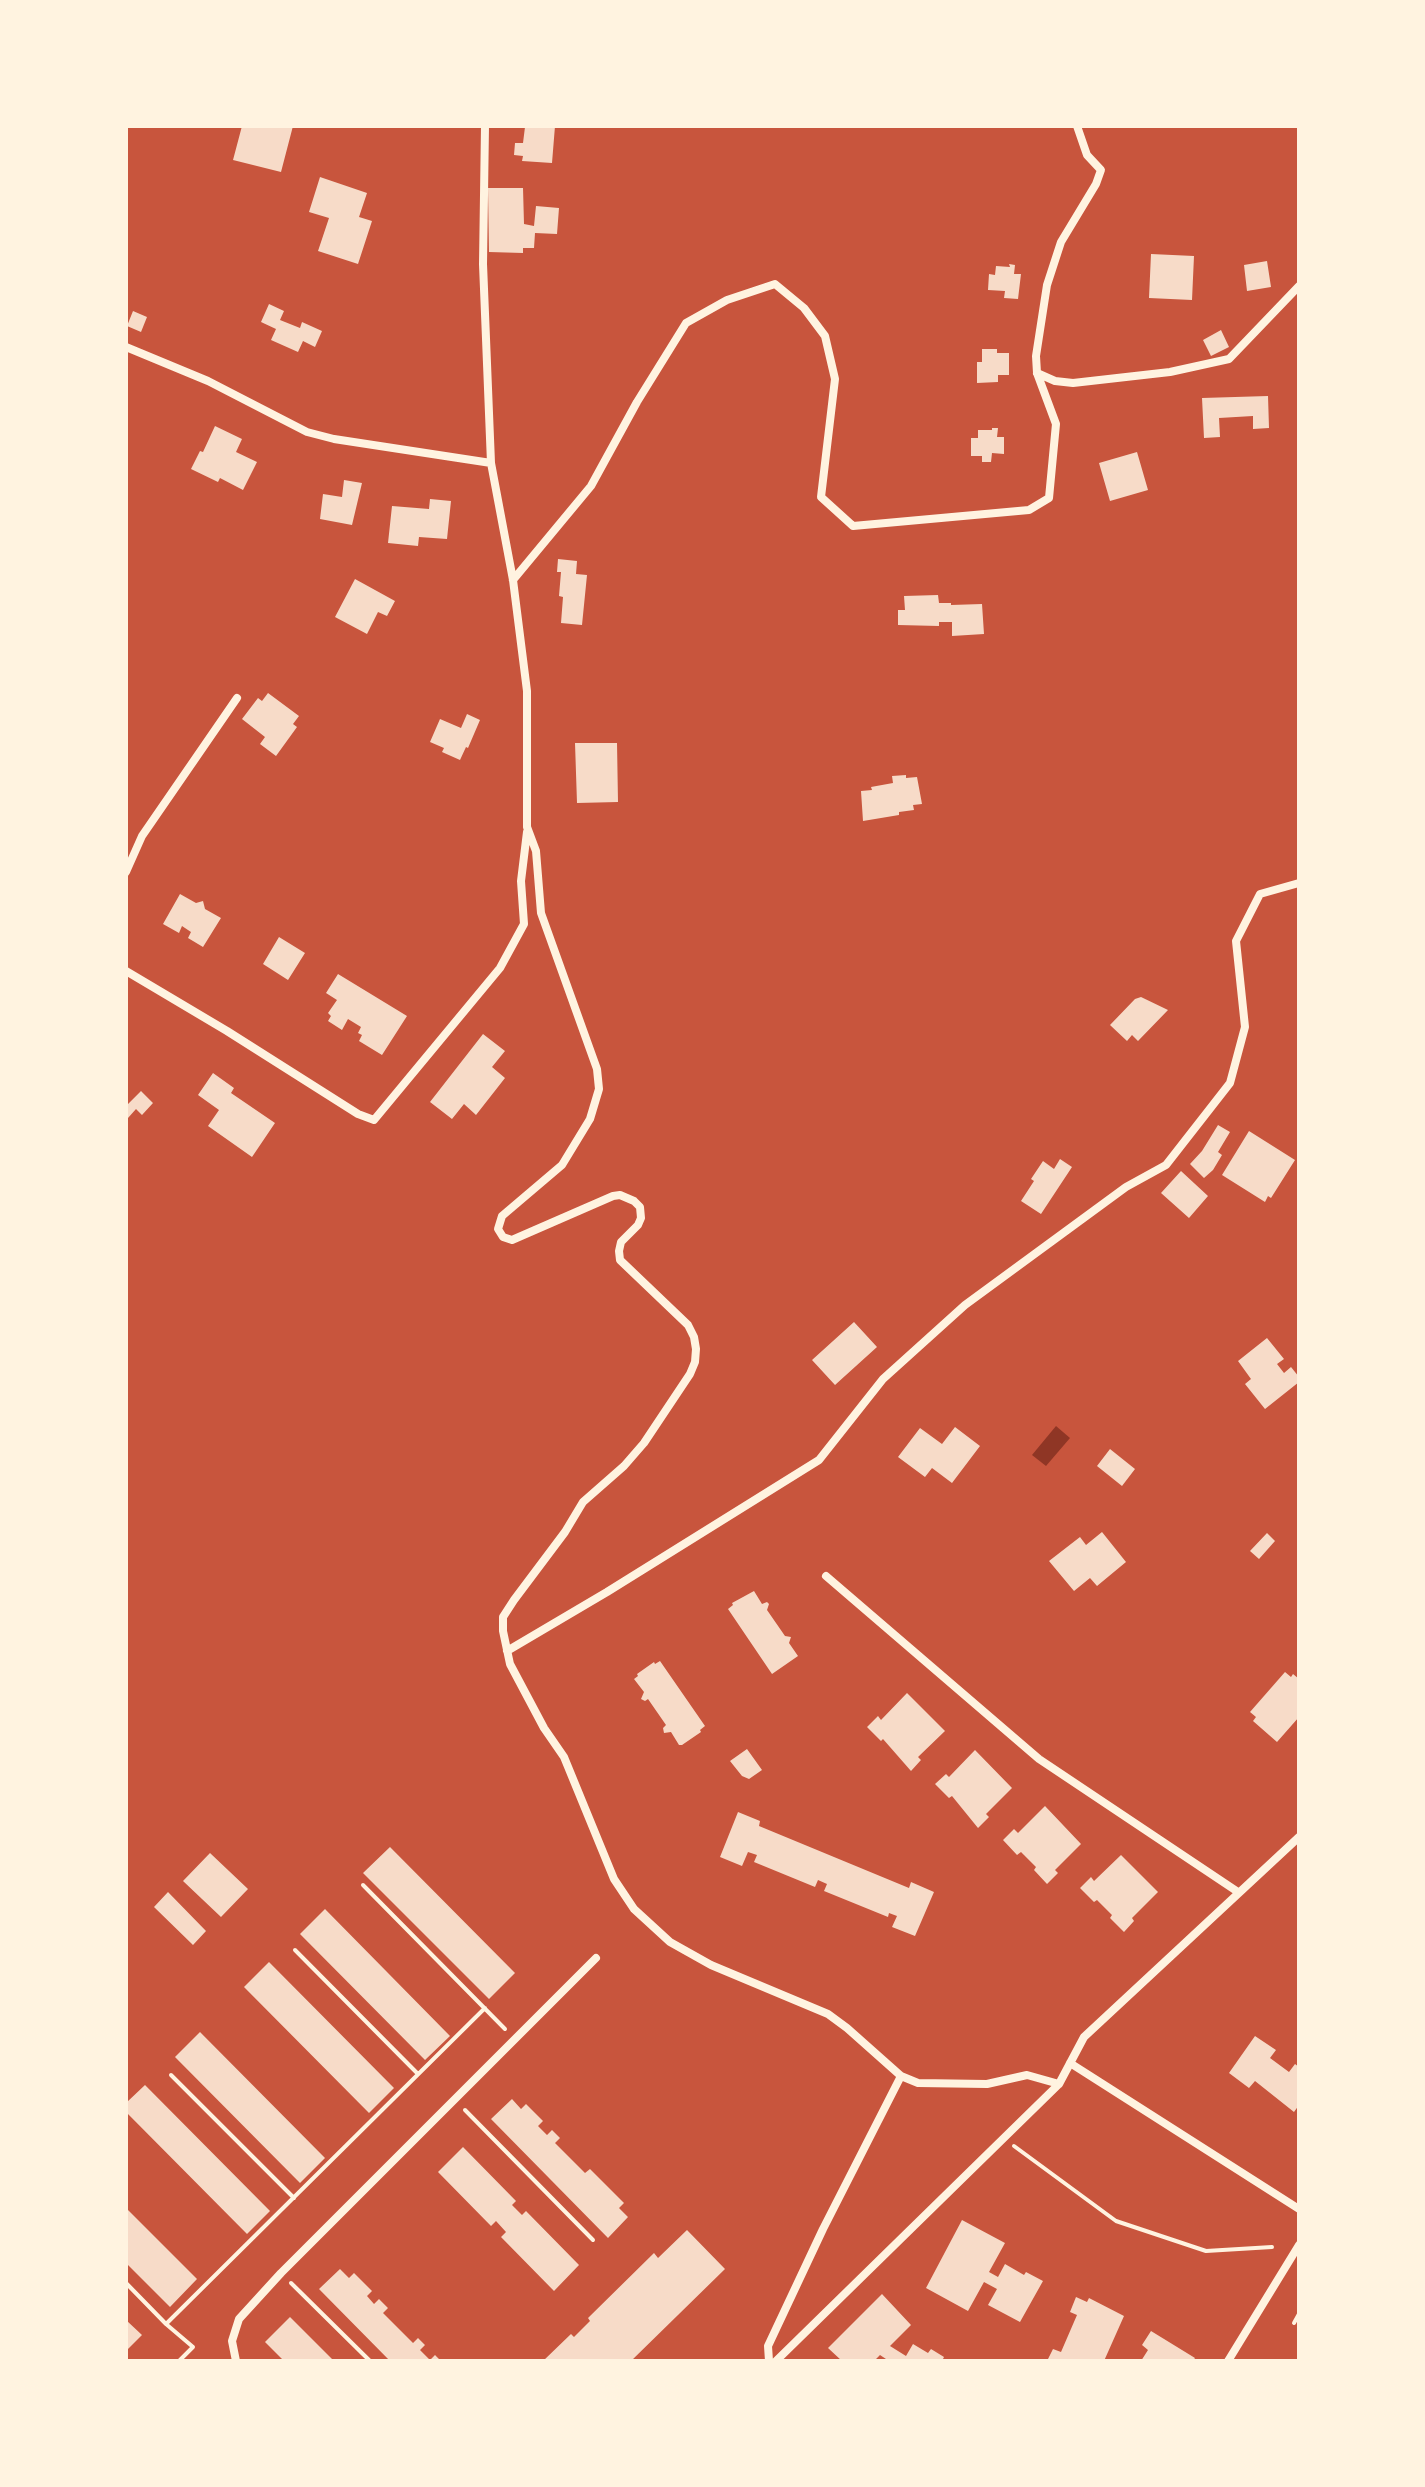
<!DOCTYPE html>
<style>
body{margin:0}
#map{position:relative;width:1425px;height:2487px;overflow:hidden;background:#c8553d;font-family:Manrope,sans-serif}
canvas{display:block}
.frame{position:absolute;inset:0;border:128px solid #fff3e0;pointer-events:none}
</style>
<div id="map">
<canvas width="1425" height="2487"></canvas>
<div class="frame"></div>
</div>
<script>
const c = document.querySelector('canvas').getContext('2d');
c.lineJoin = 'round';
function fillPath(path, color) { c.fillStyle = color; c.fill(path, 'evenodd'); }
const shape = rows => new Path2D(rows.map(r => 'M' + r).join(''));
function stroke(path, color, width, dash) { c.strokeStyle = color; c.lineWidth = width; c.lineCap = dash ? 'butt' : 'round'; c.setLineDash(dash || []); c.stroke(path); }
const water = shape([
 [1056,1426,1070,1438,1046,1466,1032,1455]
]);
const building = shape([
 [242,126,293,126,281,172,233,160],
 [531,126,555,126,552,163,522,161,523,156,514,155,515,143,523,143,525,127],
 [320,177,367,193,359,217,372,221,358,264,318,251,329,218,309,212],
 [488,188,523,188,524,224,534,226,536,206,559,208,557,234,535,233,534,248,523,248,523,253,489,252],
 [1151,254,1194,256,1192,300,1149,298],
 [1267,261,1271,287,1247,291,1244,265],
 [1009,264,1015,265,1014,274,1021,274,1018,299,1004,298,1005,291,988,290,989,274,995,275,996,266,1010,267],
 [269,304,284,311,280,320,300,328,302,322,322,331,315,347,303,341,298,352,271,340,276,329,261,322],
 [133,311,147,317,141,332,127,326],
 [1221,330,1229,347,1211,356,1203,340],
 [982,349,997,349,997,353,1009,353,1009,375,998,375,998,382,977,383,977,362,982,362],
 [1268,396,1269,428,1253,429,1253,416,1219,418,1220,437,1204,438,1202,398],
 [215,426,242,439,236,452,257,462,243,490,220,478,218,482,191,469,200,451,203,452],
 [992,428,998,428,997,437,1004,437,1004,454,992,453,991,462,982,462,982,456,971,456,971,438,978,438,978,430,992,430],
 [1137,452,1148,490,1110,501,1099,463],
 [344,480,362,483,352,525,320,519,323,494,342,497],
 [430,499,451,501,447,539,419,537,418,546,388,543,392,506,429,509],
 [558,559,577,561,576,574,587,575,582,625,561,623,563,597,559,596,561,572,557,572],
 [355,579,395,601,387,616,378,612,367,634,335,617],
 [938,595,939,603,951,603,951,605,982,604,984,634,952,636,952,622,939,622,939,626,898,625,898,610,905,610,904,596],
 [268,693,299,716,293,724,297,727,276,756,260,744,265,737,242,719,258,698,262,701],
 [467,714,480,720,468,748,466,747,460,760,442,752,444,748,430,742,440,719,461,728],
 [575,743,617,743,618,802,577,803],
 [906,775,906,778,917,777,922,804,913,805,914,810,899,812,899,815,863,821,861,791,872,790,871,787,893,783,892,776],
 [180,894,196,903,203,901,205,909,221,918,203,947,188,938,191,932,182,926,179,933,163,924],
 [279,937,305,953,288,980,263,964],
 [338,974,407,1016,382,1055,359,1041,362,1035,358,1033,361,1027,348,1019,342,1030,328,1021,331,1016,328,1013,337,1000,326,993],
 [1141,997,1168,1010,1138,1041,1132,1035,1127,1041,1110,1025,1135,999],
 [483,1034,505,1051,492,1067,505,1078,476,1115,464,1104,452,1119,430,1102],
 [213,1073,234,1088,231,1093,275,1123,252,1157,208,1126,219,1110,198,1095],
 [141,1091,153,1103,142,1115,136,1109,128,1118,126,1106],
 [1218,1125,1230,1132,1218,1152,1222,1155,1213,1170,1204,1178,1190,1164,1202,1151],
 [1249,1131,1295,1160,1271,1198,1268,1196,1265,1202,1222,1175],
 [1060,1159,1072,1167,1041,1214,1021,1201,1034,1181,1031,1179,1043,1161,1054,1169],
 [1181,1171,1208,1196,1189,1218,1161,1193],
 [854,1322,877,1347,835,1385,812,1360],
 [1267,1338,1284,1359,1277,1364,1284,1373,1291,1367,1299,1377,1299,1382,1265,1409,1245,1384,1251,1379,1238,1361],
 [955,1427,980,1446,952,1483,932,1468,925,1477,898,1457,920,1428,942,1444],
 [1110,1449,1135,1469,1122,1486,1097,1466],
 [1102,1532,1126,1562,1097,1586,1090,1578,1074,1591,1049,1561,1080,1537,1086,1545],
 [1267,1533,1275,1541,1259,1559,1250,1551],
 [754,1591,762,1604,767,1602,769,1604,767,1610,785,1636,791,1637,789,1643,798,1656,772,1674,728,1609,733,1605,732,1603],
 [660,1661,705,1726,700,1730,701,1732,682,1745,679,1745,671,1732,664,1733,663,1728,666,1725,648,1699,645,1701,641,1699,644,1692,634,1679,638,1676,637,1674,654,1662,655,1664],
 [1285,1672,1291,1677,1293,1674,1299,1679,1299,1717,1277,1742,1253,1721,1256,1717,1250,1712],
 [907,1693,945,1731,918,1757,921,1760,911,1771,883,1739,881,1741,867,1727,878,1716,881,1720],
 [747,1749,762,1770,749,1779,742,1776,730,1761],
 [975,1750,1012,1788,986,1814,989,1817,978,1828,952,1796,949,1798,935,1784,946,1774,949,1777],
 [1045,1806,1081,1844,1055,1870,1058,1873,1047,1884,1034,1870,1036,1867,1021,1852,1017,1855,1003,1840,1014,1829,1018,1833],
 [738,1812,760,1821,759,1826,909,1888,911,1882,934,1892,915,1936,892,1927,897,1916,889,1913,888,1917,824,1891,827,1884,818,1880,815,1887,754,1862,757,1855,748,1852,742,1866,720,1857],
 [390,1847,515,1973,489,1999,363,1873],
 [210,1853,248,1889,221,1917,183,1881],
 [1121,1855,1158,1892,1132,1918,1134,1921,1124,1932,1110,1918,1112,1915,1097,1900,1094,1902,1080,1888,1091,1877,1094,1881],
 [168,1892,206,1931,193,1945,154,1907],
 [325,1909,450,2036,425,2060,300,1934],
 [269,1962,394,2088,369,2113,244,1987],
 [200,2032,325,2158,300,2183,175,2057],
 [1255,2036,1276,2050,1270,2058,1289,2072,1295,2064,1299,2067,1299,2105,1294,2112,1255,2081,1249,2088,1229,2073],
 [145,2085,270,2211,247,2234,126,2112,126,2103],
 [512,2099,521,2109,526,2104,543,2121,538,2126,547,2135,552,2130,560,2138,555,2143,585,2173,590,2169,624,2203,619,2208,628,2217,608,2238,491,2119],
 [463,2147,516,2201,512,2205,522,2215,526,2211,579,2265,554,2291,501,2237,506,2232,496,2221,491,2226,438,2172],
 [126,2208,197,2279,170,2307,126,2263],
 [962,2220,1005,2243,989,2272,998,2277,1005,2264,1024,2275,1026,2272,1043,2281,1020,2322,988,2305,997,2289,984,2282,968,2311,926,2288],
 [687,2230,725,2269,631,2361,543,2361,571,2334,574,2337,590,2321,588,2318,654,2253,658,2258],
 [340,2269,349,2278,354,2273,372,2291,367,2296,374,2304,379,2299,388,2308,383,2313,413,2343,418,2338,425,2345,420,2350,430,2360,435,2355,441,2361,390,2361,319,2289],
 [882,2294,911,2325,890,2346,906,2356,913,2344,928,2353,931,2349,944,2357,942,2361,889,2361,880,2355,874,2361,842,2361,828,2348],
 [1076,2297,1087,2302,1089,2298,1124,2316,1104,2361,1047,2361,1053,2349,1061,2352,1077,2315,1070,2312],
 [290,2317,334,2361,284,2361,265,2342],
 [126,2320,142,2335,126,2351],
 [1151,2331,1195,2358,1193,2361,1141,2361,1148,2350,1142,2345]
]);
const path = shape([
 [363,1885,505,2029],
 [295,1950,418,2074],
 [171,2075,294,2198],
 [465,2110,593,2240],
 [1014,2146,1116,2221,1206,2251,1272,2247],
 [126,2283,166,2324],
 [291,2283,370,2361],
 [1294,2323,1299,2314],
 [179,2361,193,2347,166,2324,485,2008]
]);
const minor = shape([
 [485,126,483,264,491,463,513,580,527,691,527,827,536,851,541,913,597,1069,599,1089,590,1119,562,1165,502,1216,498,1229,503,1237,512,1240,613,1196,620,1195,634,1201,640,1207,641,1218,638,1225,621,1242,619,1251,620,1260,688,1325,694,1337,696,1349,695,1362,690,1374,644,1443,624,1466,583,1502,565,1532,514,1600,503,1617,503,1631,510,1664,544,1728,564,1757,614,1879,634,1909,670,1942,711,1965,828,2014,847,2028,901,2076,918,2083,987,2084,1027,2075,1059,2084],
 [126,347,208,381,307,432,334,439,491,463],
 [1037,373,1055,381,1073,383,1170,372,1229,359,1299,286],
 [513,580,591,486,637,402,686,323,727,300,775,284,804,308,825,336,835,379,821,497,853,526,1029,510,1049,498,1056,424,1037,373,1036,356,1047,285,1061,242,1096,184,1101,170,1087,155,1077,126],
 [126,872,142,836,237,698],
 [126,971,227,1031,358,1114,374,1120,500,968,524,924,521,881,527,832],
 [826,1576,1039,1759,1238,1892],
 [507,1651,607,1592,819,1460,883,1379,965,1305,1126,1187,1166,1165,1230,1083,1245,1027,1236,941,1260,894,1299,883],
 [1070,2063,1299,2209],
 [236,2361,232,2341,239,2319,281,2273,596,1958],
 [769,2361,768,2346,823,2229,901,2076],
 [776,2361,1059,2084,1084,2037,1299,1837],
 [1228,2361,1299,2245]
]);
fillPath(water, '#8f3625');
fillPath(building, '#f7dbc8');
stroke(path, '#fff3e0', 4);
stroke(minor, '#fff3e0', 8);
</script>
